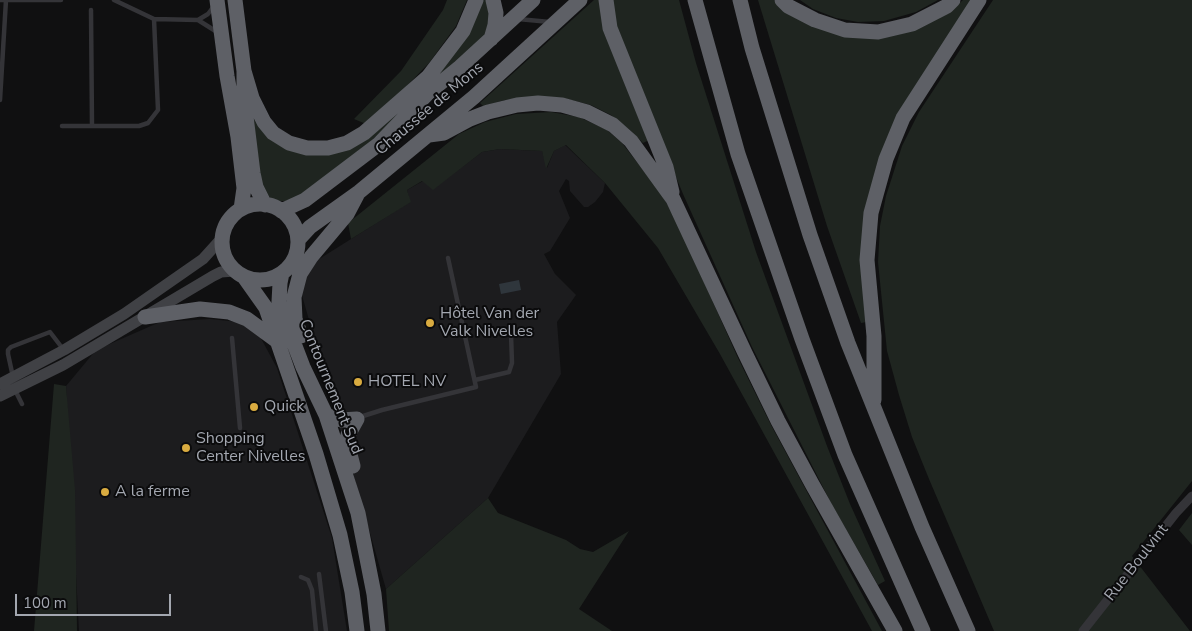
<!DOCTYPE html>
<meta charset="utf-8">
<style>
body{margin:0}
#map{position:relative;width:1192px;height:631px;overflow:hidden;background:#101011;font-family:"Nunito Sans",sans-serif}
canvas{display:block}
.scale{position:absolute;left:15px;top:594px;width:156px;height:22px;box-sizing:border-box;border:2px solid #a3a7b0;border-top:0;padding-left:6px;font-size:15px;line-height:18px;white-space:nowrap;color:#a3a7b0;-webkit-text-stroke:4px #0b0b0c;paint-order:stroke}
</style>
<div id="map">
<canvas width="1192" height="631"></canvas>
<div class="scale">100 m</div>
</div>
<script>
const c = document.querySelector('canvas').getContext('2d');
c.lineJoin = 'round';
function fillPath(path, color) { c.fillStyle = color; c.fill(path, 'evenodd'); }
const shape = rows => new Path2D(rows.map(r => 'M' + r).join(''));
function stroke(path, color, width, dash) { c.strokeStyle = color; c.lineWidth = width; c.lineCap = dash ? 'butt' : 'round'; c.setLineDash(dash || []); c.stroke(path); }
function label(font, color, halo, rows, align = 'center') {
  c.font = font + ' "Nunito Sans",sans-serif'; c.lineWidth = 4; c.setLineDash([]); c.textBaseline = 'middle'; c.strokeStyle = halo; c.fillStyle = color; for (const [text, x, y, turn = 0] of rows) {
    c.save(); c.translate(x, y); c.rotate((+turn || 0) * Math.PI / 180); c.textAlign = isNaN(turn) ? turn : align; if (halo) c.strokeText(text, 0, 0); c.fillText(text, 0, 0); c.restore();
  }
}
const built = shape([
 [565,145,605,183,603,192,595,202,588,207,584,207,570,191,569,181,566,179,559,191,570,218,550,251,544,254,555,274,576,295,557,322,561,374,488,498,386,589,301,292,306,276,316,261,410,202,407,190,423,181,433,189,482,152,500,149,542,151,547,168,554,151],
 [210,319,239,322,257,331,277,368,332,538,347,631,79,631,66,386,96,350,160,322]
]);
const green = shape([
 [447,0,467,0,456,26,429,63,397,96,366,124,354,119,401,71,443,10],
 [481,0,489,0,492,11,484,38,370,142,301,196,286,201,274,201,264,192,259,179,253,109,263,128,322,153,421,88],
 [594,0,602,0,649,140,643,143,631,131,611,115,591,105,563,98,536,97,505,100,483,106,480,103],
 [610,0,679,0,696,63,756,252,827,446,850,504,885,581,878,585,832,505,752,347,683,194,641,92,614,23],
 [758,0,774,0,776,2,853,37,949,13,963,0,973,0,879,165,867,322,861,323,827,226],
 [800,0,938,0,916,12,884,21,858,22,836,18,813,9],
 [993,0,1192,0,1192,481,1132,556,1190,631,994,631,929,479,912,437,899,395,887,351,878,262,880,226,886,196,902,146,919,112],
 [551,112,579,117,607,130,622,143,661,193,679,226,737,356,771,425,882,631,872,631,720,354,658,248,605,183,566,145,554,151,546,169,542,151,500,149,482,152,433,190,422,181,407,190,411,202,351,239,348,223,459,134,485,122,516,114],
 [54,384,66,386,75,490,77,631,34,631],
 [488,498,498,513,566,540,580,549,593,552,629,531,579,609,612,631,389,631,386,589],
 [1192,513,1192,545,1179,530]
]);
const water = shape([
 [519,280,521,290,501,294,499,284]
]);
const lane = shape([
 [0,0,61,0],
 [114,0,154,19,198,20,217,32],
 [91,10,92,126],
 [518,19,550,22],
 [198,20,208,14,214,6],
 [0,100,6,0],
 [62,126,139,126,148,123,158,110,154,19],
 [232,338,240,428],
 [13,377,8,354,8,350,11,347,50,332,63,349],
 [475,380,509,372,512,363,511,334,532,330],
 [15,390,22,404],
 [360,417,382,410,476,387,448,258],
 [319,574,326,631],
 [301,577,308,580,312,590,316,631]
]);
const street = shape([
 [1083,631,1176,513,1192,496]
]);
const secondary = shape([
 [0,384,64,350,124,314,203,259,222,238],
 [0,396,63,365,213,276,221,272,235,271]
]);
const highway = shape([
 [217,0,227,76,238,137,244,188,241,209],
 [235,0,244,71,244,100,253,173,256,187,265,205],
 [606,0,610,28,666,167,672,192],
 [695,0,738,154,802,339,845,455,923,631],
 [740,0,752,48,810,235,848,343,922,527,968,631],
 [782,0,788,6,815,20,845,30,878,32,912,24,947,6,953,0],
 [491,39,495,25,496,13,493,0],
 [244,71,252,98,264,122,273,133,289,143,307,148,328,148,347,143,364,133,428,77,463,31,476,0],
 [429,135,444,133,470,119,488,112,517,105,538,103,562,105,587,112,613,125,631,141,673,199,745,353,778,421,812,484,895,631],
 '222 242a38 38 0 1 1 76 0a38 38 0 1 1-76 0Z',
 [281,211,305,200,379,144,427,94,460,67,533,0],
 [298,240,310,227,359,192,474,97,580,0],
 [282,273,280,283,279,302,282,312,303,367,326,415,358,513,374,594,378,631],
 [244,277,266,308,316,454,340,535,352,592,357,631],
 [145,317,200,309,229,312,247,319,277,341],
 [301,336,295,319,294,297,300,274,311,257,347,214,357,195],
 [874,400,874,336,867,260,871,213,886,159,903,118,979,0],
 [326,415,341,420,357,419,348,435,347,443,353,466]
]);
const markers = [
 [430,323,5,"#d9ab40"],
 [358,382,5,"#d9ab40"],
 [254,407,5,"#d9ab40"],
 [186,448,5,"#d9ab40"],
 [105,492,5,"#d9ab40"]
];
const streetNames = [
 ["Chaussée de Mons",430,109,-40],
 ["Contournement Sud",330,387,68],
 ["Rue Boulvint",1137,563,-52]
];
const poiNames = [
 ["Hôtel Van der",440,314],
 ["Valk Nivelles",440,332],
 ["HOTEL NV",368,382],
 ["Quick",264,407],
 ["Shopping",196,439],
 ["Center Nivelles",196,457],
 ["A la ferme",115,492]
];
fillPath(built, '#1c1c1e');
fillPath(green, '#1f2520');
fillPath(water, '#2f363c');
stroke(lane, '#343438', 4.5);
stroke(street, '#343438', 9);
stroke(secondary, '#404145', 11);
stroke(highway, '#5e6066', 15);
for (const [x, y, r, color] of markers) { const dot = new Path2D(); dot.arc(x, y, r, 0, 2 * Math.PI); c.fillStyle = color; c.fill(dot); stroke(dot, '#0b0b0c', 2); }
label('16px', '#a3a7b0', '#0b0b0c', streetNames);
label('16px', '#a3a7b0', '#0b0b0c', poiNames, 'left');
</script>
